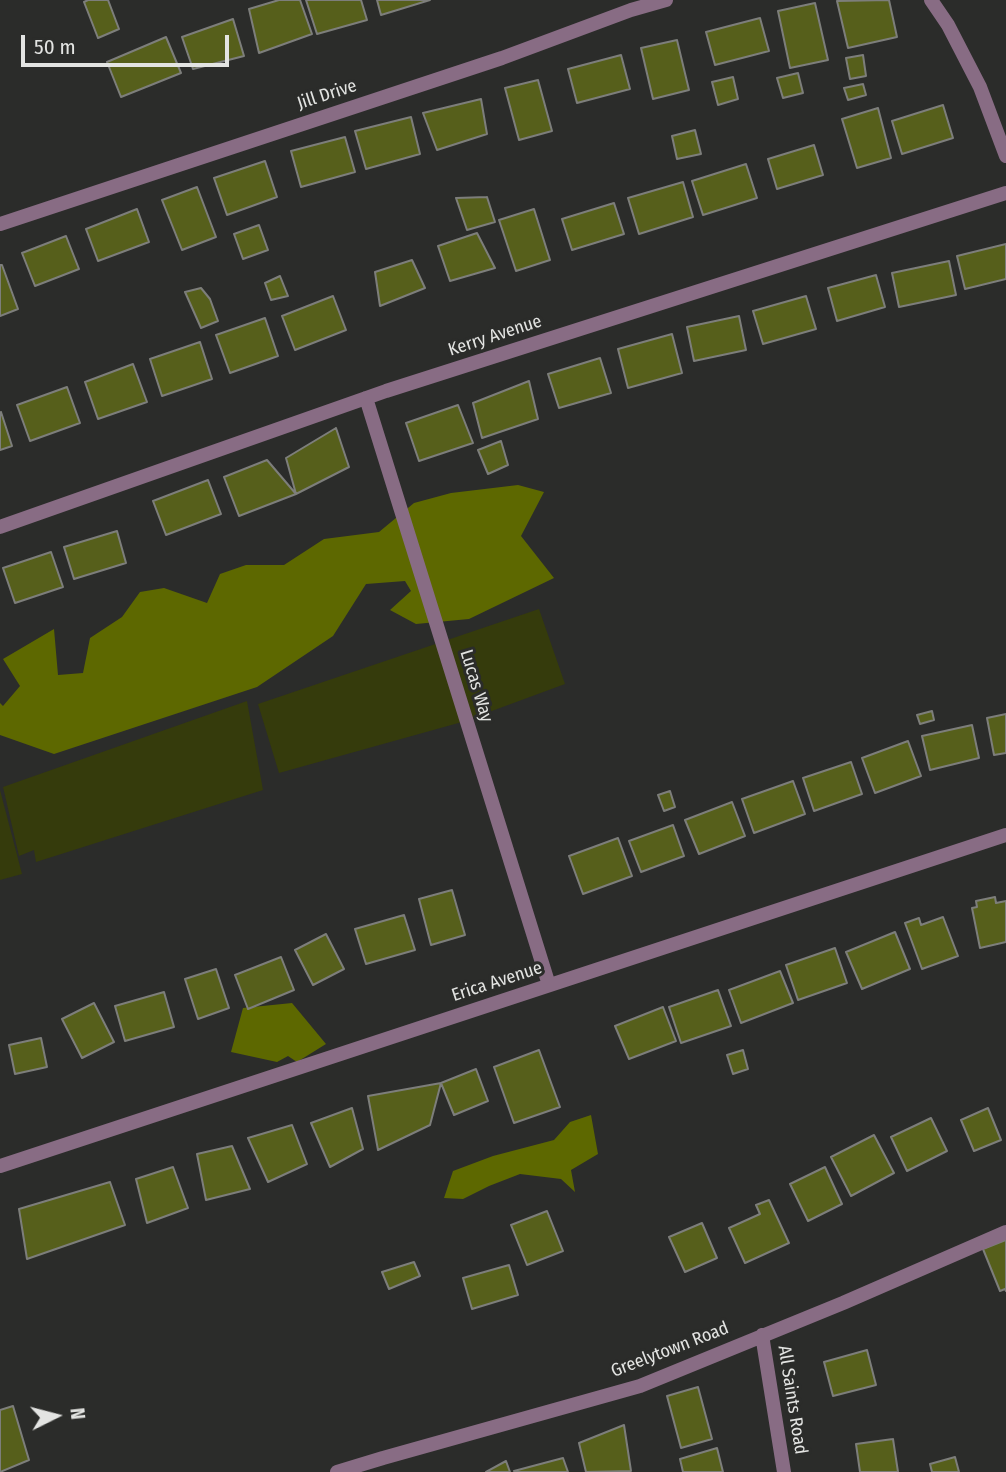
<!DOCTYPE html>
<style>
body{margin:0}
#map{position:relative;width:1006px;height:1472px;overflow:hidden;background:#2b2c2a;font-family:"Fira Sans Condensed",sans-serif}
canvas{display:block}
.north{position:absolute;left:21px;top:1381px;width:70px;height:70px;-webkit-text-stroke:5px #2b2c2a;paint-order:stroke;rotate:84deg;font-size:19px;font-weight:700;line-height:28px;text-align:center;color:#e3e4e2}
.north::after{content:'';display:block;margin:auto;width:24px;height:32px;background:#e3e4e2;clip-path:polygon(50% 0,100% 100%,50% 72%,0 100%)}
.scale{position:absolute;left:21px;top:35px;width:208px;height:32px;box-sizing:border-box;border:4px solid #e3e4e2;border-top:0;padding-left:9px;font-size:21px;line-height:24px;white-space:nowrap;color:#e3e4e2;-webkit-text-stroke:5px #2b2c2a;paint-order:stroke}
</style>
<div id="map">
<canvas width="1006" height="1472"></canvas>
<div class="north">N</div>
<div class="scale">50 m</div>
</div>
<script>
const c = document.querySelector('canvas').getContext('2d');
c.lineJoin = 'round';
function fillPath(path, color) { c.fillStyle = color; c.fill(path, 'evenodd'); }
const shape = rows => new Path2D(rows.map(r => 'M' + r).join(''));
function stroke(path, color, width, dash) { c.strokeStyle = color; c.lineWidth = width; c.lineCap = dash ? 'butt' : 'round'; c.setLineDash(dash || []); c.stroke(path); }
function label(font, color, halo, rows, align = 'center') {
  c.font = font + ' "Fira Sans Condensed",sans-serif'; c.lineWidth = 6; c.setLineDash([]); c.textBaseline = 'middle'; c.strokeStyle = halo; c.fillStyle = color; for (const [text, x, y, turn = 0] of rows) {
    c.save(); c.translate(x, y); c.rotate((+turn || 0) * Math.PI / 180); c.textAlign = isNaN(turn) ? turn : align; if (halo) c.strokeText(text, 0, 0); c.fillText(text, 0, 0); c.restore();
  }
}
const green = shape([
 [539,609,565,684,462,722,279,773,258,704],
 [247,701,263,790,36,862,34,850,19,856,3,787],
 [0,790,22,874,0,880]
]);
const forest = shape([
 [518,485,544,492,521,536,554,578,469,619,416,624,390,610,411,591,405,581,366,584,333,636,257,687,54,754,0,735,0,703,3,706,20,686,3,659,54,629,58,675,83,673,90,638,122,617,140,592,164,588,207,603,220,574,246,565,284,565,324,539,379,532,414,503,451,493],
 [292,1003,326,1044,297,1062,288,1056,277,1062,231,1052,243,1008],
 [591,1115,598,1154,571,1170,575,1192,561,1179,520,1174,489,1186,463,1199,444,1198,453,1171,493,1156,554,1140,570,1122]
]);
const building = shape([
 [88,0,108,0,119,29,98,38,84,2,88,0],
 [279,0,300,0,312,34,259,53,249,9,279,0],
 [306,0,361,0,367,20,317,34,306,0],
 [377,0,430,0,381,15,377,0],
 [889,0,897,37,848,48,837,1,889,0],
 [815,3,828,60,790,68,778,11,815,3],
 [760,18,769,51,715,65,706,32,760,18],
 [233,19,244,56,193,69,182,37,233,19],
 [166,37,181,73,121,97,107,62,166,37],
 [677,40,689,90,653,99,641,48,677,40],
 [621,55,630,89,577,103,568,69,621,55],
 [863,55,866,76,850,79,846,58,863,55],
 [798,73,803,93,783,98,777,78,798,73],
 [733,77,738,99,718,105,712,82,733,77],
 [538,80,552,131,519,140,505,88,538,80],
 [863,84,866,95,848,100,844,88,863,84],
 [481,99,487,134,437,150,423,113,481,99],
 [943,105,953,138,902,154,892,121,943,105],
 [878,108,891,158,857,168,842,119,878,108],
 [411,117,420,154,366,169,355,131,411,117],
 [695,130,701,154,677,159,672,136,695,130],
 [345,137,355,172,301,187,291,151,345,137],
 [814,145,823,175,777,189,768,159,814,145],
 [265,161,277,197,227,215,214,178,265,161],
 [746,164,757,198,703,215,692,181,746,164],
 [683,182,693,217,639,234,628,198,683,182],
 [197,187,216,237,182,250,162,200,197,187],
 [487,197,495,222,467,230,456,198,487,197],
 [614,203,624,234,572,250,562,219,614,203],
 [137,209,149,242,98,261,86,229,137,209],
 [534,209,550,260,516,271,499,220,534,209],
 [259,225,268,250,243,259,234,234,259,225],
 [477,233,495,268,450,281,438,246,477,233],
 [66,236,79,269,35,286,22,253,66,236],
 [1006,244,1006,279,965,289,957,256,1006,244],
 [412,260,425,288,380,306,375,272,412,260],
 [949,261,956,295,899,307,892,273,949,261],
 [0,265,2,265,18,309,0,316,0,265],
 [876,275,885,307,837,321,828,288,876,275],
 [280,276,288,296,271,300,265,283,280,276],
 [201,288,210,299,218,321,201,328,185,292,201,288],
 [333,296,346,330,295,350,282,316,333,296],
 [806,296,816,329,763,344,753,311,806,296],
 [739,316,746,350,694,361,687,327,739,316],
 [265,318,278,356,230,373,216,335,265,318],
 [672,334,682,373,628,388,618,349,672,334],
 [200,342,212,379,162,396,150,359,200,342],
 [600,358,611,393,559,408,548,374,600,358],
 [133,364,147,402,98,419,85,382,133,364],
 [529,381,538,419,482,438,473,403,529,381],
 [67,387,80,423,30,441,17,405,67,387],
 [458,405,473,443,419,461,406,423,458,405],
 [1,412,12,446,0,450,0,413,1,412],
 [336,428,349,467,296,494,286,458,336,428],
 [501,441,508,465,488,474,478,450,501,441],
 [267,460,296,494,239,516,224,477,267,460],
 [208,480,221,514,166,535,153,501,208,480],
 [117,531,126,563,74,579,64,547,117,531],
 [51,552,63,587,15,603,3,568,51,552],
 [932,711,934,720,920,724,917,715,932,711],
 [1006,714,1006,753,994,755,987,718,1006,714],
 [972,725,979,758,930,770,922,736,972,725],
 [908,741,921,776,875,793,862,758,908,741],
 [851,762,862,794,814,811,803,778,851,762],
 [793,781,805,814,754,833,742,799,793,781],
 [670,791,675,807,664,811,658,795,670,791],
 [732,802,745,836,699,854,685,820,732,802],
 [673,825,684,856,641,872,629,841,673,825],
 [618,838,632,876,583,894,569,856,618,838],
 [452,890,465,935,431,945,419,899,452,890],
 [995,897,996,903,1006,901,1006,942,980,948,972,908,977,907,976,901,995,897],
 [404,915,415,950,366,964,355,929,404,915],
 [943,917,958,956,922,969,905,923,919,918,921,925,943,917],
 [895,932,910,969,862,989,846,952,895,932],
 [326,934,344,969,313,985,295,950,326,934],
 [835,948,847,983,798,1000,786,965,835,948],
 [281,957,294,990,248,1009,235,975,281,957],
 [216,969,229,1008,198,1019,185,979,216,969],
 [780,971,793,1003,741,1023,729,990,780,971],
 [718,990,731,1026,681,1043,669,1007,718,990],
 [164,992,174,1027,125,1041,115,1006,164,992],
 [94,1003,114,1042,82,1058,62,1019,94,1003],
 [663,1007,676,1041,629,1059,615,1026,663,1007],
 [41,1038,47,1067,15,1074,9,1045,41,1038],
 [539,1050,560,1107,514,1123,494,1067,539,1050],
 [743,1050,748,1069,733,1074,727,1055,743,1050],
 [476,1069,488,1101,454,1115,441,1083,476,1069],
 [441,1083,430,1125,378,1150,368,1096,441,1083],
 [352,1108,363,1149,330,1167,311,1123,352,1108],
 [988,1108,1001,1140,974,1151,961,1120,988,1108],
 [931,1118,947,1151,907,1171,891,1137,931,1118],
 [292,1125,307,1164,268,1182,248,1138,292,1125],
 [874,1135,894,1173,851,1196,831,1157,874,1135],
 [232,1146,250,1189,206,1200,197,1154,232,1146],
 [173,1167,188,1208,147,1223,136,1179,173,1167],
 [825,1167,842,1204,808,1221,790,1184,825,1167],
 [110,1182,125,1225,27,1259,19,1209,110,1182],
 [769,1200,789,1243,745,1263,729,1228,760,1214,756,1205,769,1200],
 [547,1211,563,1251,527,1265,511,1225,547,1211],
 [702,1223,717,1258,685,1272,669,1237,702,1223],
 [1006,1240,1006,1291,1005,1289,1000,1291,983,1249,1006,1240],
 [414,1262,420,1276,389,1289,382,1272,414,1262],
 [509,1265,518,1295,472,1309,463,1278,509,1265],
 [867,1350,876,1385,833,1396,824,1362,867,1350],
 [698,1387,712,1439,681,1448,667,1396,698,1387],
 [13,1406,29,1460,0,1472,0,1410,13,1406],
 [624,1425,631,1471,586,1472,579,1443,624,1425],
 [893,1439,898,1472,860,1472,856,1444,893,1439],
 [717,1448,723,1472,683,1472,680,1459,717,1448],
 [955,1457,959,1472,932,1472,930,1464,955,1457],
 [563,1458,568,1472,515,1472,514,1471,563,1458],
 [506,1461,510,1472,486,1472,506,1461]
]);
const street = shape([
 [931,0,948,25,980,87,1006,156],
 [0,224,502,58,631,10,666,0],
 [366,398,549,985],
 [0,527,386,391,1006,193],
 [0,1166,1006,835],
 [762,1335,784,1472],
 [337,1472,383,1458,640,1386,843,1303,1006,1232]
]);
const streetNames = [
 ["Jill Drive",327,95,-18],
 ["Kerry Avenue",495,336,-18],
 ["Lucas Way",476,686,73],
 ["Erica Avenue",497,982,-18],
 ["Greelytown Road",670,1350,-21],
 ["All Saints Road",792,1400,81]
];
fillPath(green, '#353b0c');
fillPath(forest, '#5d6800');
fillPath(building, '#565f1b');
stroke(building, '#7d7e7b', 2);
stroke(street, '#886c84', 14);
label('18px', '#e3e4e2', '#2b2c2a', streetNames);
</script>
